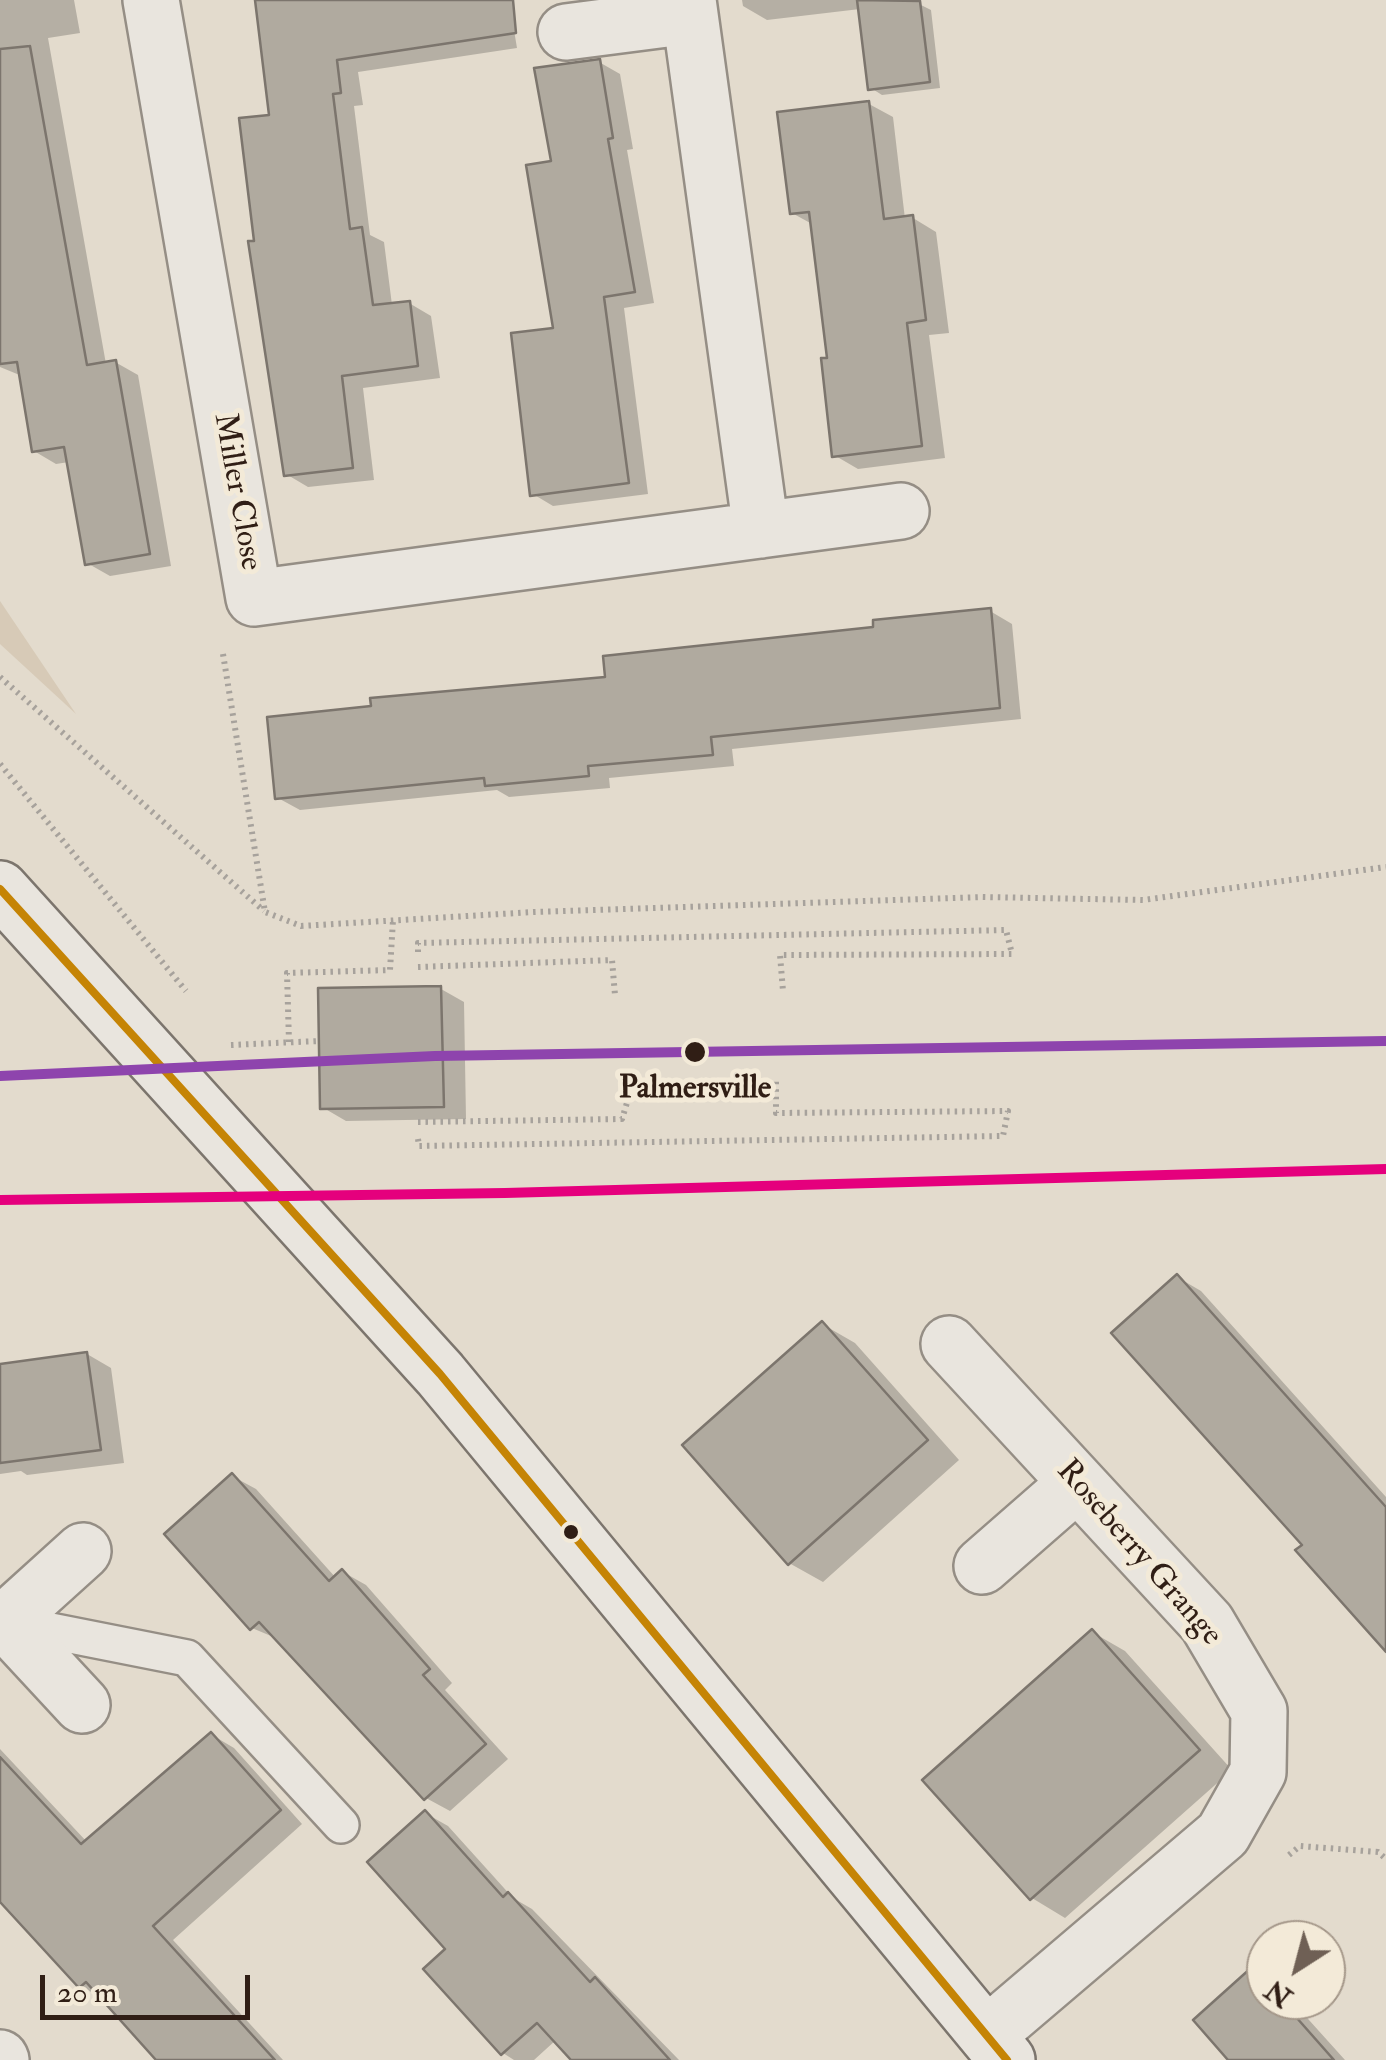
<!DOCTYPE html>
<style>
body{margin:0}
#map{position:relative;width:1386px;height:2060px;overflow:hidden;background:#e3dbcd;font-family:"IM FELL Double Pica",serif}
canvas{display:block}
.north{position:absolute;left:1246px;top:1920px;width:100px;height:100px;box-sizing:border-box;background:#f3ead8;border:2px solid #a5988a;border-radius:50%;rotate:216deg;font-size:28px;font-weight:700;line-height:40px;text-align:center;color:#301e15}
.north::after{content:'';display:block;margin:auto;width:35px;height:45px;background:#6f6055;clip-path:polygon(50% 0,100% 100%,50% 72%,0 100%)}
.scale{position:absolute;left:40px;top:1975px;width:210px;height:45px;box-sizing:border-box;border:5px solid #301e15;border-top:0;padding-left:12px;font-size:30px;line-height:35px;white-space:nowrap;color:#301e15;-webkit-text-stroke:8px #f3ead8;paint-order:stroke}
</style>
<div id="map">
<canvas width="1386" height="2060"></canvas>
<div class="north">N</div>
<div class="scale">20 m</div>
</div>
<script>
const c = document.querySelector('canvas').getContext('2d');
c.lineJoin = 'round';
function fillPath(path, color) { c.fillStyle = color; c.fill(path, 'evenodd'); }
const shape = rows => new Path2D(rows.map(r => 'M' + r).join(''));
function stroke(path, color, width, dash) { c.strokeStyle = color; c.lineWidth = width; c.lineCap = dash ? 'butt' : 'round'; c.setLineDash(dash || []); c.stroke(path); }
function label(font, color, halo, rows, align = 'center') {
  c.font = font + ' "IM FELL Double Pica",serif'; c.lineWidth = 10; c.setLineDash([]); c.textBaseline = 'middle'; c.strokeStyle = halo; c.fillStyle = color; for (const [text, x, y, turn = 0] of rows) {
    c.save(); c.translate(x, y); c.rotate((+turn || 0) * Math.PI / 180); c.textAlign = isNaN(turn) ? turn : align; if (halo) c.strokeText(text, 0, 0); c.fillText(text, 0, 0); c.restore();
  }
}
const green = shape([
 [0,601,76,714,0,644]
]);
const shadow = shape([
 [0,0,74,0,80,33,48,38,106,364,115,362,138,375,171,566,110,576,87,563,69,462,56,464,34,451,22,376,0,367],
 [257,0,509,0,517,48,358,72,363,105,354,106,370,235,384,242,392,305,409,303,431,316,440,378,363,388,374,480,308,487,286,474,257,243,272,117],
 [742,0,869,0,870,9,919,4,931,10,940,88,882,95,871,88,860,9,767,20,743,6],
 [599,62,620,74,633,149,627,150,654,303,624,308,648,494,553,506,533,494,556,330,554,163],
 [869,104,893,117,905,219,913,218,936,232,949,333,929,335,945,458,858,469,834,455,830,360,812,224,792,213],
 [990,611,1012,624,1021,719,732,749,734,766,609,778,610,788,509,797,497,790,300,810,278,798,608,679],
 [441,989,464,1002,466,1119,346,1121,322,1107],
 [1177,1277,1201,1291,1386,1497,1386,1648,1305,1545],
 [822,1324,855,1343,959,1460,823,1582,789,1563],
 [87,1354,111,1368,124,1463,27,1475,21,1471,0,1474,0,1367],
 [232,1476,256,1489,336,1578,343,1572,366,1585,452,1683,445,1690,508,1759,450,1811,426,1798,278,1639,252,1628],
 [1092,1632,1125,1651,1232,1770,1065,1918,1032,1898,926,1780],
 [212,1735,234,1748,302,1824,173,1940,283,2060,160,2060,103,1999,81,1986,0,1860,0,1749,87,1842],
 [425,1813,448,1826,513,1898,532,1909,679,2060,575,2060,556,2040,534,2060,514,2060,503,2053,449,1949],
 [1253,1971,1266,1978,1266,2000,1291,2000,1345,2060,1232,2060]
]);
const building = shape([
 [255,0,513,0,516,33,337,60,341,93,333,94,350,229,362,227,373,305,410,301,418,366,342,376,353,468,284,476,248,241,254,241,239,118,269,115,255,0],
 [857,0,920,1,930,82,868,90,857,0],
 [30,46,87,365,116,360,150,554,85,565,64,447,32,452,17,362,0,364,0,49,30,46],
 [600,59,613,138,608,139,635,292,604,297,629,483,530,496,511,333,553,328,526,165,551,161,534,68,600,59],
 [869,101,884,219,913,215,926,320,907,323,922,446,832,457,821,358,827,358,809,212,790,214,777,112,869,101],
 [991,608,1000,708,711,737,713,755,588,766,589,776,485,786,484,778,275,799,267,717,371,706,370,698,605,677,603,656,873,627,873,620,991,608],
 [441,986,444,1107,320,1109,318,988,441,986],
 [1177,1274,1386,1507,1386,1652,1295,1550,1302,1545,1111,1333,1177,1274],
 [822,1321,928,1440,788,1565,682,1445,822,1321],
 [87,1352,101,1450,0,1463,0,1364,87,1352],
 [232,1473,329,1581,342,1569,430,1669,423,1675,486,1744,424,1800,259,1622,250,1630,164,1534,232,1473],
 [1092,1629,1200,1750,1030,1900,922,1780,1092,1629],
 [211,1732,281,1810,153,1926,275,2060,156,2060,86,1982,79,1988,0,1902,0,1757,81,1844,211,1732],
 [425,1810,503,1897,508,1892,590,1982,595,1977,670,2060,571,2060,537,2023,501,2055,423,1969,445,1949,367,1862,425,1810],
 [1252,1967,1266,1983,1266,2000,1281,2000,1334,2060,1228,2060,1193,2020,1252,1967]
]);
const path = shape([
 [223,654,265,912,301,926,534,912,982,897,1143,900,1386,867],
 [0,677,264,911],
 [0,764,186,991],
 [418,952,418,943,1006,930,1012,954,780,955,783,991],
 [418,967,612,960,615,995],
 [289,1042,287,973,390,970,393,920],
 [231,1045,319,1041],
 [418,1122,622,1119,634,1080],
 [418,1139,419,1146,1003,1136,1008,1111,776,1113,776,1077],
 [1289,1855,1300,1846,1378,1852,1386,1859]
]);
const service = shape([
 [5,1622,187,1658,341,1825]
]);
const minor = shape([
 [151,0,254,598,901,511],
 [688,0,761,530],
 [566,32,690,16],
 [949,1344,1207,1623,1259,1711,1258,1772,1223,1834,987,2035],
 [982,1566,1077,1483],
 [5,1622,82,1705],
 [0,1626,83,1551],
 [0,2058,1,2060]
]);
const secondary = shape([
 [0,889,440,1374,1007,2060]
]);
const bus1 = shape([
 [0,889,440,1374,1007,2060]
]);
const rail1 = shape([
 [0,1076,435,1056,1386,1041]
]);
const rail2 = shape([
 [0,1200,505,1193,1386,1169]
]);
const markers = [
 [695,1052,12,"#301e15"],
 [571,1532,9,"#301e15"]
];
const streetNames = [
 ["Miller Close",236,492,80],
 ["Roseberry Grange",1138,1554,49]
];
const stopNames = [
 ["Palmersville",695,1090]
];
fillPath(green, '#d7cab7');
fillPath(shadow, '#0003');
fillPath(building, '#b0aa9f');
stroke(building, '#7c756d', 2.5);
stroke(service, '#958e85', 40);
stroke(minor, '#958e85', 60);
stroke(secondary, '#7c756d', 60);
stroke(path, '#a7a29c', 6, [2.5, 5]);
stroke(service, '#e9e5de', 35);
stroke(minor, '#e9e5de', 55);
stroke(secondary, '#e9e5de', 55);
stroke(bus1, '#c58405', 8);
stroke(rail1, '#8e44ad', 10);
stroke(rail2, '#e5007d', 10);
for (const [x, y, r, color] of markers) { const dot = new Path2D(); dot.arc(x, y, r, 0, 2 * Math.PI); c.fillStyle = color; c.fill(dot); stroke(dot, '#f3ead8', 4); }
label('32px', '#301e15', '#f3ead8', streetNames);
label('bold 32px', '#301e15', '#f3ead8', stopNames);
</script>
